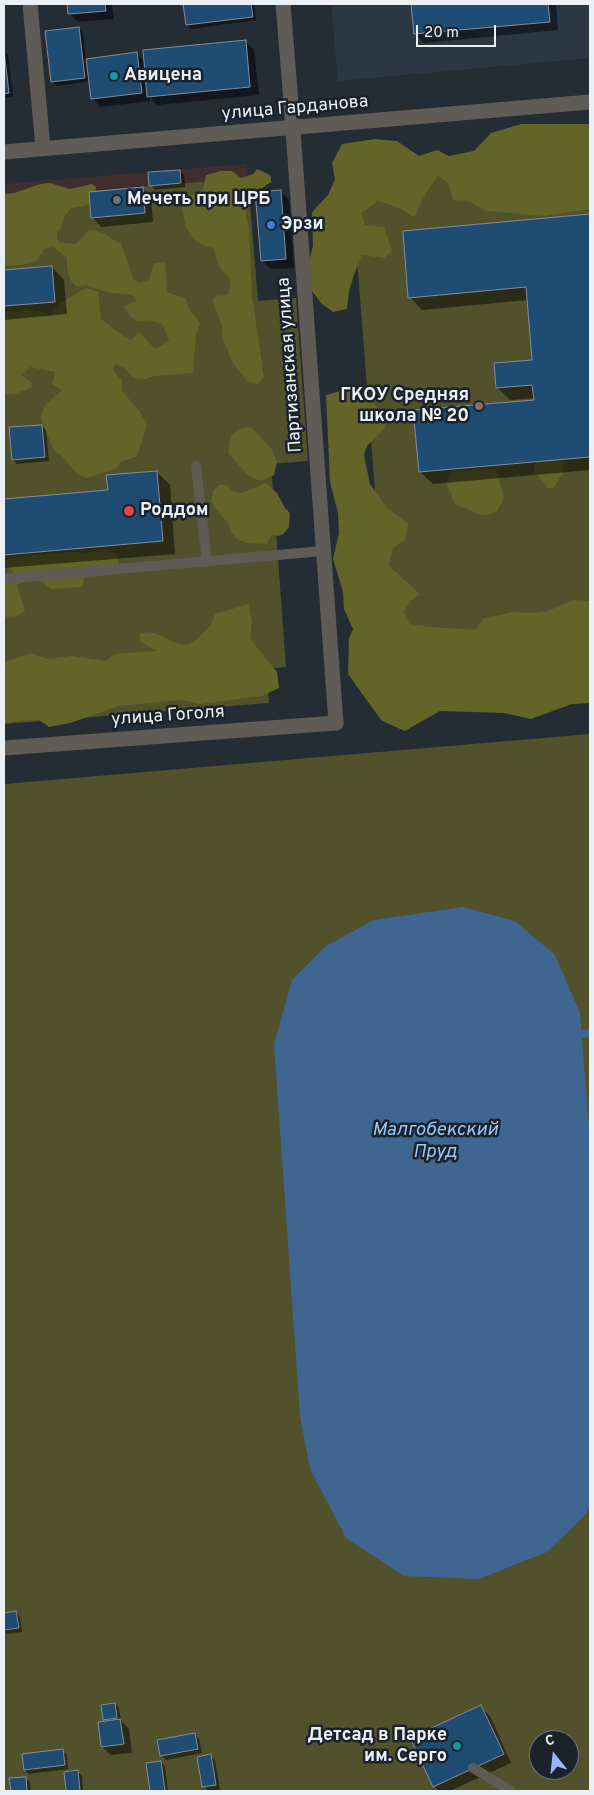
<!DOCTYPE html>
<meta charset="utf-8">
<style>
body{margin:0}
#map{position:relative;width:594px;height:1795px;overflow:hidden;background:#242c34;font-family:Overpass,sans-serif}
canvas{display:block}
.frame{position:absolute;inset:0;border:5px solid #eaf0f5;pointer-events:none}
.north{position:absolute;left:529px;top:1730px;width:50px;height:50px;box-sizing:border-box;background:#1b222a;border:1px solid #6e747b;border-radius:50%;rotate:344deg;font-size:14px;font-weight:700;line-height:20px;text-align:center;color:#eaf0f5}
.north::after{content:'';display:block;margin:auto;width:18px;height:22px;background:#95b6fd;clip-path:polygon(50% 0,100% 100%,50% 72%,0 100%)}
.scale{position:absolute;left:416px;top:25px;width:80px;height:22px;box-sizing:border-box;border:2px solid #eaf0f5;border-top:0;padding-left:6px;font-size:15px;line-height:18px;white-space:nowrap;color:#eaf0f5;-webkit-text-stroke:4px #1b222a;paint-order:stroke}
</style>
<div id="map">
<canvas width="594" height="1795"></canvas>
<div class="frame"></div>
<div class="north">С</div>
<div class="scale">20 m</div>
</div>
<script>
const c = document.querySelector('canvas').getContext('2d');
c.lineJoin = 'round';
function fillPath(path, color) { c.fillStyle = color; c.fill(path, 'evenodd'); }
const shape = rows => new Path2D(rows.map(r => 'M' + r).join(''));
function stroke(path, color, width, dash) { c.strokeStyle = color; c.lineWidth = width; c.lineCap = dash ? 'butt' : 'round'; c.setLineDash(dash || []); c.stroke(path); }
function label(font, color, halo, rows, align = 'center') {
  c.font = font + ' Overpass,sans-serif'; c.lineWidth = 5; c.setLineDash([]); c.textBaseline = 'middle'; c.strokeStyle = halo; c.fillStyle = color; for (const [text, x, y, turn = 0] of rows) {
    c.save(); c.translate(x, y); c.rotate((+turn || 0) * Math.PI / 180); c.textAlign = isNaN(turn) ? turn : align; if (halo) c.strokeText(text, 0, 0); c.fillText(text, 0, 0); c.restore();
  }
}
const commercial = shape([
 [247,164,248,178,4,197,4,184]
]);
const built = shape([
 [331,4,590,4,590,58,338,81]
]);
const green = shape([
 [590,149,590,644,388,660,350,168],
 [248,178,258,301,296,298,308,461,271,464,286,667,4,688,4,198],
 [267,674,269,703,4,724,4,695],
 [590,734,590,1791,4,1791,4,784],
 [539,1740,569,1740,569,1770,539,1770]
]);
const forest = shape([
 [521,124,590,124,590,209,544,216,486,211,468,201,453,200,449,184,438,176,427,191,414,217,397,207,378,201,361,213,365,225,384,227,392,251,384,258,362,255,354,275,349,291,347,309,333,312,321,303,308,286,307,268,313,246,312,212,328,195,335,179,332,163,342,144,375,139,397,141,419,156,437,150,449,156,474,151,491,133],
 [257,169,268,174,271,177,271,182,244,201,249,230,252,296,264,377,258,384,247,381,233,363,222,338,222,325,212,300,216,296,227,295,230,289,230,278,222,271,216,259,214,248,204,246,194,240,186,228,182,208,186,200,193,194,203,190,206,175,220,171,232,171,241,178,253,174],
 [50,183,70,189,92,184,96,187,94,202,84,206,71,208,65,215,61,228,57,232,57,237,59,242,76,244,82,238,87,231,94,230,104,234,121,244,134,280,140,283,149,280,154,263,165,262,167,292,186,299,190,311,195,316,200,324,196,335,193,373,155,376,146,379,134,378,124,368,116,364,113,368,116,374,122,380,122,391,140,412,147,424,142,442,136,457,122,461,115,469,87,478,78,475,61,455,54,451,41,419,44,406,62,390,52,384,55,372,30,367,22,375,31,382,32,388,14,394,4,394,4,311,16,312,29,310,45,312,49,316,60,303,86,288,98,292,101,319,123,336,130,340,140,332,151,345,156,349,169,341,163,324,148,320,138,322,130,316,124,306,137,301,132,295,107,292,86,285,78,287,70,280,67,268,67,258,53,247,44,249,37,261,21,265,4,265,4,194,14,193,40,184],
 [354,387,384,413,385,428,367,446,364,455,370,484,387,508,408,523,405,540,393,548,389,566,420,594,411,601,404,611,410,624,432,627,475,630,484,618,514,612,530,613,548,611,573,600,590,601,590,703,572,704,531,719,504,713,440,711,405,731,382,721,368,702,348,674,349,638,353,629,344,609,343,592,333,559,339,533,338,513,330,482,326,395],
 [251,427,272,449,277,463,274,475,261,481,249,476,228,453,231,435,239,429],
 [558,455,562,464,563,473,554,487,548,489,545,483,534,473,534,467,538,458],
 [496,469,504,498,497,511,489,515,476,514,466,508,455,505,447,484,449,475,454,471],
 [266,483,277,493,285,508,290,513,289,527,283,534,278,536,272,534,267,544,247,543,237,539,231,532,229,524,214,507,211,500,213,491,219,485,227,485,233,491,241,493],
 [108,549,117,555,119,564,110,575,84,577,82,587,51,589,42,581,26,581,17,585,25,611,17,616,4,617,4,573,6,576,13,574,12,570,4,566,4,560,21,556,69,552,89,553],
 [249,604,252,623,250,639,277,672,279,688,262,696,201,704,181,700,119,706,70,723,49,727,39,720,16,721,4,724,4,662,32,653,47,659,71,656,106,661,114,654,157,651,140,642,140,634,147,632,154,633,176,643,187,645,197,639,210,626,215,614]
]);
const water = shape([
 [463,907,515,921,555,955,580,1013,590,1141,590,1505,586,1514,547,1552,479,1579,404,1576,346,1538,310,1469,300,1416,274,1044,292,980,326,946,374,920]
]);
const shadow = shape([
 [68,4,112,4,114,19,78,22,69,13],
 [185,4,254,4,256,20,191,29,187,25],
 [412,4,556,4,558,30,424,43,415,34],
 [79,29,83,33,86,60,137,54,146,63,246,42,254,50,259,95,157,105,150,97,150,101,101,107,92,98,90,81,56,86,52,81],
 [4,51,8,55,13,97,4,98],
 [179,171,184,175,185,187,155,190,151,185],
 [142,188,151,197,153,222,101,227,93,218],
 [280,191,289,200,294,268,271,269,262,260],
 [590,216,590,470,433,484,420,472,535,401,535,398,510,400,497,387,533,361,528,300,422,310,410,297,404,232],
 [52,267,64,280,67,314,4,320,4,271],
 [42,426,46,430,49,461,17,464,13,460],
 [157,472,170,485,175,554,4,568,4,480,5,500,109,491],
 [16,1612,20,1617,22,1632,7,1634,4,1631,4,1614],
 [115,1704,119,1708,121,1721,129,1729,132,1753,111,1755,102,1747,106,1722,104,1720],
 [481,1707,490,1716,511,1763,450,1791,439,1791,434,1786],
 [195,1734,199,1739,202,1753,166,1760,161,1755],
 [62,1751,67,1755,68,1769,29,1774,25,1770],
 [210,1755,215,1760,220,1790,222,1791,208,1791,204,1786],
 [161,1762,165,1766,168,1791,151,1791,147,1764],
 [78,1772,82,1776,83,1791,67,1791,66,1773],
 [26,1778,30,1782,31,1791,12,1791,11,1779]
]);
const stream = shape([
 [581,1034,590,1033]
]);
const building = shape([
 [67,4,105,4,106,11,68,14,67,4],
 [183,4,251,4,253,17,186,25,183,4],
 [411,4,548,4,550,22,414,34,411,4],
 [79,27,85,78,51,82,45,31,79,27],
 [246,40,250,87,147,97,143,50,246,40],
 [4,50,9,93,4,94,4,50],
 [137,52,142,93,91,99,86,59,137,52],
 [180,170,181,183,149,186,148,172,180,170],
 [143,187,145,213,91,218,89,192,143,187],
 [281,190,286,259,261,261,255,192,281,190],
 [590,214,590,457,419,472,413,410,534,400,532,385,496,388,494,363,532,360,526,287,408,298,403,231,590,214],
 [52,266,55,302,4,306,4,270,52,266],
 [42,425,45,457,12,460,9,427,42,425],
 [157,471,163,541,4,555,4,499,108,490,106,475,157,471],
 [16,1611,19,1628,4,1630,4,1613,16,1611],
 [115,1703,117,1718,103,1720,101,1705,115,1703],
 [481,1705,504,1754,433,1787,410,1738,481,1705],
 [120,1719,124,1744,101,1747,98,1722,120,1719],
 [195,1733,198,1749,160,1756,157,1740,195,1733],
 [63,1749,65,1765,24,1770,22,1754,63,1749],
 [211,1754,216,1785,202,1787,197,1757,211,1754],
 [161,1761,165,1791,150,1791,146,1763,161,1761],
 [78,1770,80,1791,66,1791,64,1772,78,1770],
 [26,1777,27,1791,11,1791,9,1778,26,1777]
]);
const service = shape([
 [196,466,207,562],
 [4,579,323,551],
 [473,1768,511,1791]
]);
const minor = shape([
 [30,4,43,148],
 [4,748,336,723]
]);
const tertiary = shape([
 [283,4,290,89,336,723],
 [4,152,590,102]
]);
const markers = [
 [114,76,5,"#0f9aa8"],
 [117,200,5,"#6b7280"],
 [271,225,5,"#3f7fe0"],
 [479,406,5,"#8d6e63"],
 [129,511,6,"#e0444e"],
 [457,1746,5,"#0f9aa8"]
];
const poiNames = [
 ["Авицена",124,76],
 ["Мечеть при ЦРБ",127,200],
 ["Эрзи",281,225],
 ["ГКОУ Средняя",469,396,"right"],
 ["школа № 20",469,417,"right"],
 ["Роддом",140,511],
 ["Детсад в Парке",447,1736,"right"],
 ["им. Серго",447,1757,"right"]
];
const streetNames = [
 ["улица Гарданова",295,109,-5],
 ["Партизанская улица",291,365,-94],
 ["улица Гоголя",168,717,-4]
];
const waterNames = [
 ["Малгобекский",435,1131],
 ["Пруд",435,1153]
];
fillPath(commercial, '#412d2d');
fillPath(built, '#2b3844');
fillPath(green, '#51522b');
fillPath(forest, '#626428');
fillPath(water, '#3f6690');
fillPath(shadow, '#0007');
stroke(stream, '#3f6690', 8);
fillPath(building, '#1e4c72');
stroke(building, '#848d96', 1);
stroke(service, '#5f5b57', 10);
stroke(minor, '#5f5b57', 15);
stroke(tertiary, '#5f5b57', 15);
for (const [x, y, r, color] of markers) { const dot = new Path2D(); dot.arc(x, y, r, 0, 2 * Math.PI); c.fillStyle = color; c.fill(dot); stroke(dot, '#1b222a', 2); }
label('bold 18px', '#eaf0f5', '#1b222a', poiNames, 'left');
label('18px', '#eaf0f5', '#1b222a', streetNames);
label('italic 19px', '#98c7fb', '#1b222a', waterNames);
</script>
